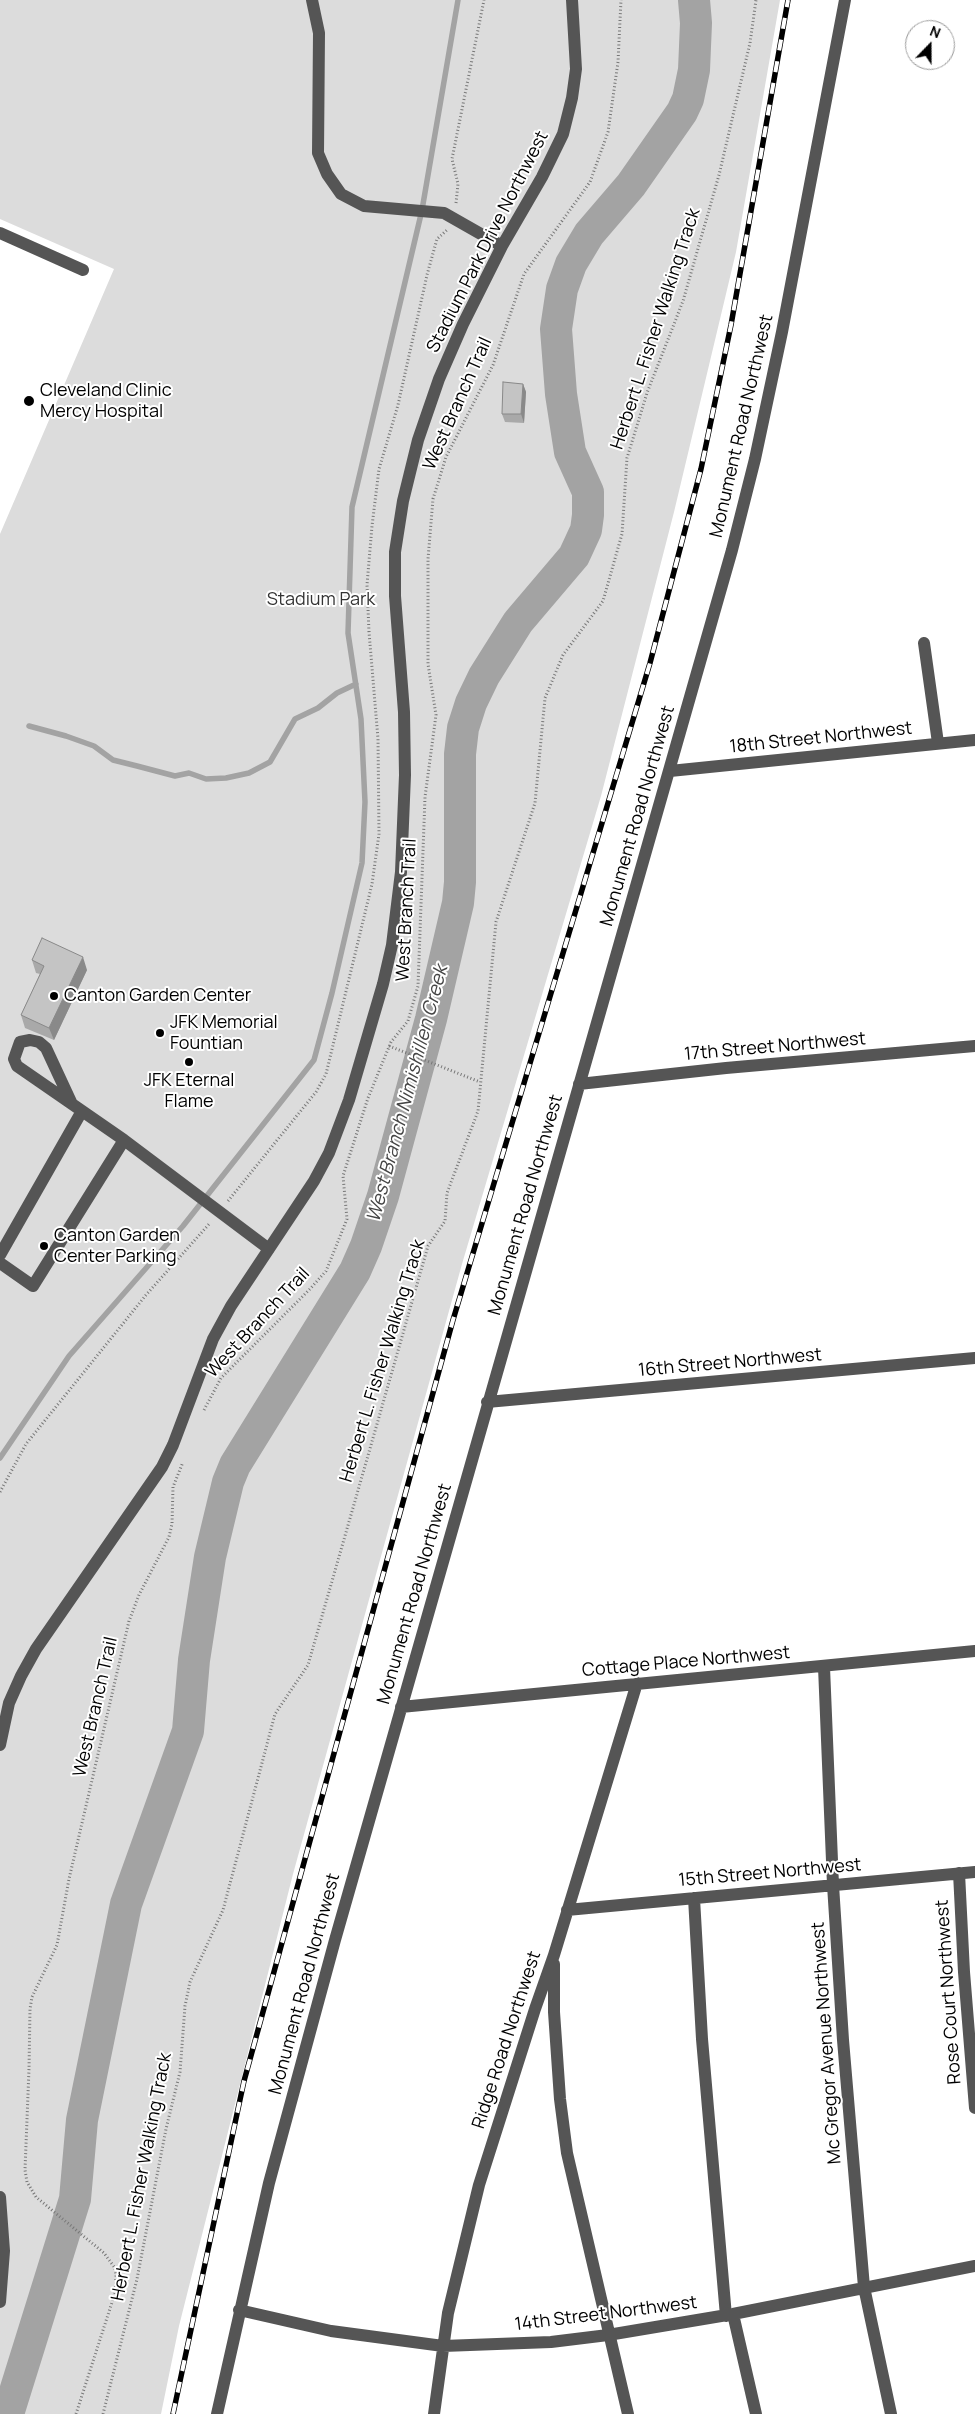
<!DOCTYPE html>
<style>
body{margin:0}
#map{position:relative;width:975px;height:2414px;overflow:hidden;background:#fff;font-family:Manrope,sans-serif}
canvas{display:block}
.north{position:absolute;left:905px;top:20px;width:50px;height:50px;box-sizing:border-box;background:#fff;border:1px solid #999;border-radius:50%;rotate:22deg;font-size:14px;font-weight:700;line-height:20px;text-align:center;color:#000}
.north::after{content:'';display:block;margin:auto;width:18px;height:22px;background:#000;clip-path:polygon(50% 0,100% 100%,50% 72%,0 100%)}
</style>
<div id="map">
<canvas width="975" height="2414"></canvas>
<div class="north">N</div>
</div>
<script>
const c = document.querySelector('canvas').getContext('2d');
c.lineJoin = 'round';
function fillPath(path, color) { c.fillStyle = color; c.fill(path, 'evenodd'); }
const shape = rows => new Path2D(rows.map(r => 'M' + r).join(''));
function stroke(path, color, width, dash) { c.strokeStyle = color; c.lineWidth = width; c.lineCap = dash ? 'butt' : 'round'; c.setLineDash(dash || []); c.stroke(path); }
function label(font, color, halo, rows, align = 'center') {
  c.font = font + ' Manrope,sans-serif'; c.lineWidth = 4; c.setLineDash([]); c.textBaseline = 'middle'; c.strokeStyle = halo; c.fillStyle = color; for (const [text, x, y, turn = 0] of rows) {
    c.save(); c.translate(x, y); c.rotate((+turn || 0) * Math.PI / 180); c.textAlign = isNaN(turn) ? turn : align; if (halo) c.strokeText(text, 0, 0); c.fillText(text, 0, 0); c.restore();
  }
}
const green = shape([
 [0,0,780,0,736,252,674,512,601,796,462,1264,293,1874,179,2326,161,2414,0,2414,0,534,114,269,0,219]
]);
const stream = shape([
 [29,726,66,736,94,746,113,760,137,766,175,776,189,773,206,779,226,778,249,773,270,762,295,719,318,708,337,693,356,684],
 [0,1458,69,1356,183,1226,314,1060,332,993,362,863,365,802,361,719,348,633,352,507,422,210,458,0]
]);
const river = shape([
 [8,2414,75,2199,82,2120,126,1904,188,1731,194,1660,210,1557,228,1482,235,1465,355,1271,366,1246,383,1196,431,1019,458,903,460,882,460,754,463,728,471,703,484,676,518,622,574,556,586,530,588,515,588,492,570,452,561,394,556,329,562,289,571,264,589,234,631,185,682,112,688,99,694,70,696,23,694,0]
]);
const path = shape([
 [456,203,458,184,452,159,484,0],
 [389,1046,480,1082],
 [228,1201,316,1092,326,1074,372,884,379,834,378,739,369,632,367,585,372,526,379,469,398,405,427,275,437,239,447,230],
 [204,1410,221,1378,310,1289,326,1271,347,1219,343,1176,368,1098,391,1042,408,1021,418,986,425,797,436,715,428,664,428,559,433,499,446,457,493,365,524,274,590,182,608,132,618,62,621,0],
 [0,1492,26,1444,146,1295,210,1223],
 [76,2414,115,2293,116,2275,115,2268,104,2253,36,2197,27,2182,25,2170,29,2069,30,2009,32,1997,57,1945,69,1879,129,1621,139,1595,169,1537,172,1524,173,1487,183,1462],
 [103,2414,137,2279,166,2129,180,2072,185,2006,190,1982,223,1910,275,1714,308,1665,428,1246,445,1221,447,1193,478,1111,496,922,535,803,545,698,563,655,603,601,622,534,627,458,647,393,683,301,719,175,750,43,756,0]
]);
const minor = shape([
 [312,0,319,33,318,153,327,174,341,194,364,206,444,213,502,246],
 [0,233,83,270],
 [924,643,938,743],
 [670,771,975,740],
 [579,1084,726,1068,975,1046],
 [72,1104,46,1048,39,1042,30,1040,20,1042,14,1059,17,1066,72,1104,124,1140,269,1249],
 [0,1255,82,1111],
 [0,1263,33,1286,124,1140],
 [487,1402,975,1358],
 [824,1667,833,1885,843,2040,864,2287,891,2414],
 [401,1707,975,1651],
 [0,1745,9,1703,21,1676,36,1649,162,1467,173,1445,213,1339,231,1306,314,1181,329,1153,349,1100,383,984,392,945,401,872,405,775,404,712,395,596,395,552,403,501,418,440,439,379,463,324,502,246,542,177,563,134,572,98,576,69,572,0],
 [959,1873,964,1972,975,2108],
 [694,1898,702,2039,726,2316],
 [567,1910,975,1872],
 [554,1964,554,2012,560,2099,567,2153,628,2414],
 [0,2197,4,2251,0,2302],
 [239,2310,331,2331,443,2346,551,2342,608,2335,733,2314,975,2266],
 [733,2314,756,2414],
 [217,2414,269,2183,335,1940,732,550,755,459,782,332,845,0],
 [434,2414,448,2313,479,2185,535,2009,554,1955,637,1683]
]);
const rail = shape([
 [173,2414,244,2081,453,1320,650,663,701,469,731,325,788,0]
]);
const wall = shape([
 [523,384,526,392,524,423,505,422,502,414],
 [32,960,87,970,54,1040,25,1028,21,1015,40,974,36,973]
]);
const shadedWall = shape([
 [523,384,526,392,524,423,521,414],
 [83,957,87,970,54,1040,49,1028]
]);
const building = shape([
 [503,382,523,384,521,414,502,414,503,382],
 [42,938,83,957,49,1028,21,1015,44,966,32,960,42,938]
]);
const markers = [
 [29,401,6,"#000"],
 [54,996,5,"#000"],
 [160,1033,5,"#000"],
 [189,1062,5,"#000"],
 [44,1246,5,"#000"]
];
const streetNames = [
 ["Stadium Park Drive Northwest",488,242,-63],
 ["Herbert L. Fisher Walking Track",656,329,-72],
 ["West Branch Trail",458,404,-66],
 ["Monument Road Northwest",742,426,-77],
 ["18th Street Northwest",821,738,-6],
 ["Monument Road Northwest",638,816,-74],
 ["West Branch Trail",407,910,-87],
 ["17th Street Northwest",775,1047,-5],
 ["Monument Road Northwest",526,1205,-74],
 ["West Branch Trail",258,1323,-47],
 ["Herbert L. Fisher Walking Track",383,1361,-73],
 ["16th Street Northwest",730,1363,-5],
 ["Monument Road Northwest",415,1594,-74],
 ["Cottage Place Northwest",686,1662,-5],
 ["West Branch Trail",96,1707,-77],
 ["15th Street Northwest",770,1873,-5],
 ["Monument Road Northwest",305,1984,-75],
 ["Rose Court Northwest",949,1992,-94],
 ["Ridge Road Northwest",507,2040,-72],
 ["Mc Gregor Avenue Northwest",827,2043,-94],
 ["Herbert L. Fisher Walking Track",142,2177,-79],
 ["14th Street Northwest",606,2314,-7]
];
const poiNames = [
 ["Cleveland Clinic",40,391],
 ["Mercy Hospital",40,412],
 ["Canton Garden Center",64,996],
 ["JFK Memorial",170,1023],
 ["Fountian",170,1044],
 ["JFK Eternal",189,1081,"center"],
 ["Flame",189,1102,"center"],
 ["Canton Garden",54,1236],
 ["Center Parking",54,1257]
];
const parkNames = [
 ["Stadium Park",321,600]
];
const waterNames = [
 ["West Branch Nimishillen Creek",408,1094,-75]
];
fillPath(green, '#dcdcdc');
stroke(stream, '#a3a3a3', 5.5);
stroke(river, '#a3a3a3', 32);
stroke(path, '#777', 3, [1, 2.5]);
stroke(minor, '#555', 12);
stroke(rail, '#000', 5.5);
stroke(rail, '#fff', 4, [11]);
fillPath(wall, '#a9a9a9');
fillPath(shadedWall, '#898989');
fillPath(building, '#c4c4c4');
stroke(building, '#898989', 1);
for (const [x, y, r, color] of markers) { const dot = new Path2D(); dot.arc(x, y, r, 0, 2 * Math.PI); c.fillStyle = color; c.fill(dot); stroke(dot, '#fff', 2); }
label('18px', '#000', '#fff', streetNames);
label('18px', '#000', '#fff', poiNames, 'left');
label('18px', '#333', '#fff', parkNames);
label('italic 19px', '#444', '#fff', waterNames);
</script>
